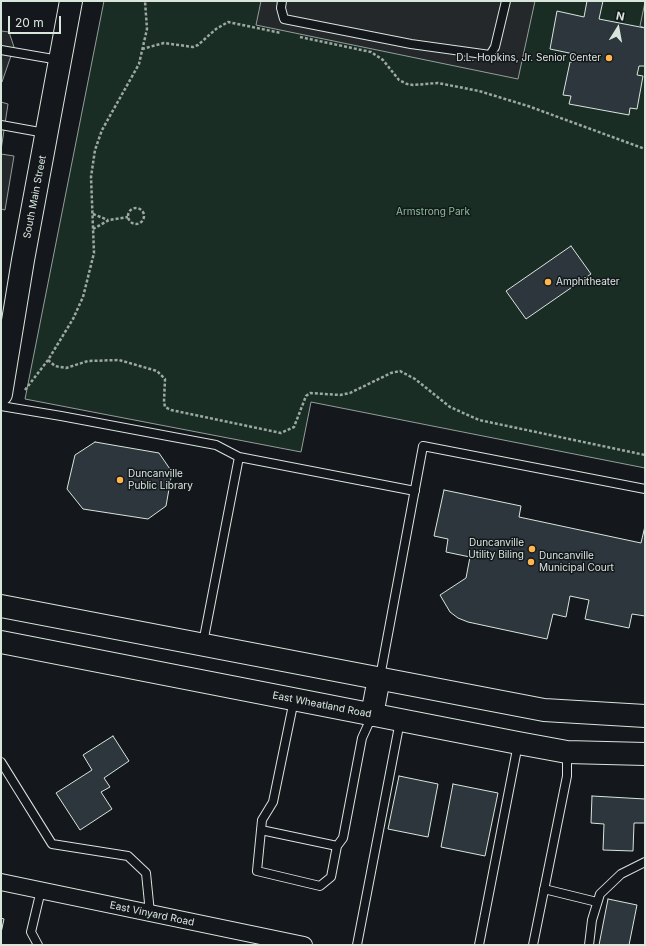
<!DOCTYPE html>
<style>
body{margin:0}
#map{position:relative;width:646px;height:946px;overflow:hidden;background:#14181c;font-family:Inter,sans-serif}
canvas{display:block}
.frame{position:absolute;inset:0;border:2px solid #d8e6dc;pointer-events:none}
.north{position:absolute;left:598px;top:8px;width:40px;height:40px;-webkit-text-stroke:3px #14181c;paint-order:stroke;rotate:11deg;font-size:11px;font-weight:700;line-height:16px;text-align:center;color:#d8e6dc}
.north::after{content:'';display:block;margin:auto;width:14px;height:18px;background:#d8e6dc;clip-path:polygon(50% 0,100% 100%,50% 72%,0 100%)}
.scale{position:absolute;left:8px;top:16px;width:53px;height:18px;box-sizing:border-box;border:2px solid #d8e6dc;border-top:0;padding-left:5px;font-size:12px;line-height:14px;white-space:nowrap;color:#d8e6dc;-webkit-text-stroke:3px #14181c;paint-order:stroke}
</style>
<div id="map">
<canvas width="646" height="946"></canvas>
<div class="frame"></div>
<div class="north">N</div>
<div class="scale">20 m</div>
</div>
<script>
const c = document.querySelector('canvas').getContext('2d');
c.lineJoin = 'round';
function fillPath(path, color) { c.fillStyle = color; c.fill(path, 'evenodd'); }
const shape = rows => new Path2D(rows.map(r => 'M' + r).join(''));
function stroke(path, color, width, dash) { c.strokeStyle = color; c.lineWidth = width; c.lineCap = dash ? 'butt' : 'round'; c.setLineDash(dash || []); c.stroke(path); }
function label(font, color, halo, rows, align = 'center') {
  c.font = font + ' Inter,sans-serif'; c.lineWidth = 3; c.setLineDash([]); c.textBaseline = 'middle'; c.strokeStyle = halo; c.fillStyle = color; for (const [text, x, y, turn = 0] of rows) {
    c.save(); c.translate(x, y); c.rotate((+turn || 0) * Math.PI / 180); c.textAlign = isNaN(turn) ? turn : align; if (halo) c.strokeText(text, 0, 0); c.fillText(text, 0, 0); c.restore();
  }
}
const green = shape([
 [104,1,645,1,645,468,311,402,301,452,25,399,104,1]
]);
const parking = shape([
 [261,1,535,1,518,79,256,25,261,1],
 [645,2,645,28,640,26,645,2],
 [1,31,9,32,14,47,2,82,1,31],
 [1,102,8,104,1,150,1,102],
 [1,154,14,156,5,210,1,209,1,154]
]);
const building = shape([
 [587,1,603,1,599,19,645,28,645,66,639,66,637,75,643,76,637,109,630,108,629,115,569,104,571,96,563,95,570,62,572,62,574,54,550,49,557,11,584,17,587,1],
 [571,246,591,274,526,319,506,291,571,246],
 [95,442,159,453,172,472,166,506,148,519,83,509,67,489,75,455,95,442],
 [444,490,521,506,519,517,641,543,645,526,645,616,632,614,629,628,585,619,589,600,570,596,566,617,553,614,547,639,468,622,458,618,450,612,440,595,466,578,470,557,446,552,448,539,434,536,444,490],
 [113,736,129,761,104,778,110,787,101,792,112,809,80,830,56,793,92,770,83,755,113,736],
 [399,776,438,784,428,837,388,829,399,776],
 [453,784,498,793,485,856,441,847,453,784],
 [592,796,645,799,645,823,634,823,633,851,603,850,604,824,591,823,592,796],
 [608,899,637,905,629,945,599,945,608,899],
 [1,918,4,919,1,933,1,918]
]);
const path = shape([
 [300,37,371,52,383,60,399,80,407,84,413,85,438,83,479,91,528,106,645,149],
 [142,49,164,43,193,47,198,45,216,29,228,22,281,33],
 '128 216a8 8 0 1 1 16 0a8 8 0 1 1-16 0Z',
 [93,214,108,220],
 [93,229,109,220,128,217],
 [48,360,55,366,66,368,88,361,119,360,157,371,165,379,164,402,165,407,171,410,281,433,294,427,306,396,310,393,340,395,350,393,391,373,400,371,415,379,450,407,479,420,645,455],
 [25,390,48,360,73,319,83,297,94,253,91,177,95,150,102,130,139,64,147,29,145,1]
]);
const service = shape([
 [282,1,281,8,284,19,411,44,490,55,495,47,506,1],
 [1,50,59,60],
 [1,125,45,133],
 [1,406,61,416,216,445,239,457],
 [203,643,239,457,415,491],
 [380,677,423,446,645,489],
 [1,762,52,844,128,856,146,873,150,913],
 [261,830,257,871,320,886,331,877,337,846,261,830,262,820,273,802,294,700],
 [337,846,343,838,362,738,372,716],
 [544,889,597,902],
 [38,945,31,932,41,890],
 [357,945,400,721],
 [479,945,518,744],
 [533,945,567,776,567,752],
 [589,945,592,920,600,894,621,874,645,862]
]);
const minor = shape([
 [1,882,304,945]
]);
const secondary = shape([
 [1,394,23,260,71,1],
 [1,606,544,710,645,716],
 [1,642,518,743,567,752,645,754],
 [372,715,379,678]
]);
const markers = [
 [609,58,4,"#ffb74d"],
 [548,282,4,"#ffb74d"],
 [120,480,4,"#ffb74d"],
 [532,549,4,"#ffb74d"],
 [531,562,4,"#ffb74d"]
];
const poiNames = [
 ["D.L. Hopkins, Jr. Senior Center",601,58,"right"],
 ["Amphitheater",556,282],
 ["Duncanville",128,474],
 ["Public Library",128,486],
 ["Duncanville",524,543,"right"],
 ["Utility Biling",524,555,"right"],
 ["Duncanville",539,556],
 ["Municipal Court",539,568]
];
const streetNames = [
 ["South Main Street",35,197,-79],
 ["East Wheatland Road",322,705,11],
 ["East Vinyard Road",152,914,12]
];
const parkNames = [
 ["Armstrong Park",433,212]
];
fillPath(green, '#1a2d24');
stroke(green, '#939e99', 1);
fillPath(parking, '#24282b');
stroke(parking, '#939e99', 1);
fillPath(building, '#2c363c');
stroke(building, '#d8e6dc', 1);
stroke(service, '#d8e6dc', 10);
stroke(minor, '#d8e6dc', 18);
stroke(secondary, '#d8e6dc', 24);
stroke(path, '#9da8a2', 2.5, [3, 2]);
stroke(service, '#14181c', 8);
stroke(minor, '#14181c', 16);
stroke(secondary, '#14181c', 22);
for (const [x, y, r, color] of markers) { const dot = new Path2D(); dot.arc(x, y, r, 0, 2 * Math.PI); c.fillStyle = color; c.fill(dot); stroke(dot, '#14181c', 1.5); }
label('10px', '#d8e6dc', '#14181c', poiNames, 'left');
label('10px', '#d8e6dc', '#14181c', streetNames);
label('10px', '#8ac095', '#14181c', parkNames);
</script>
